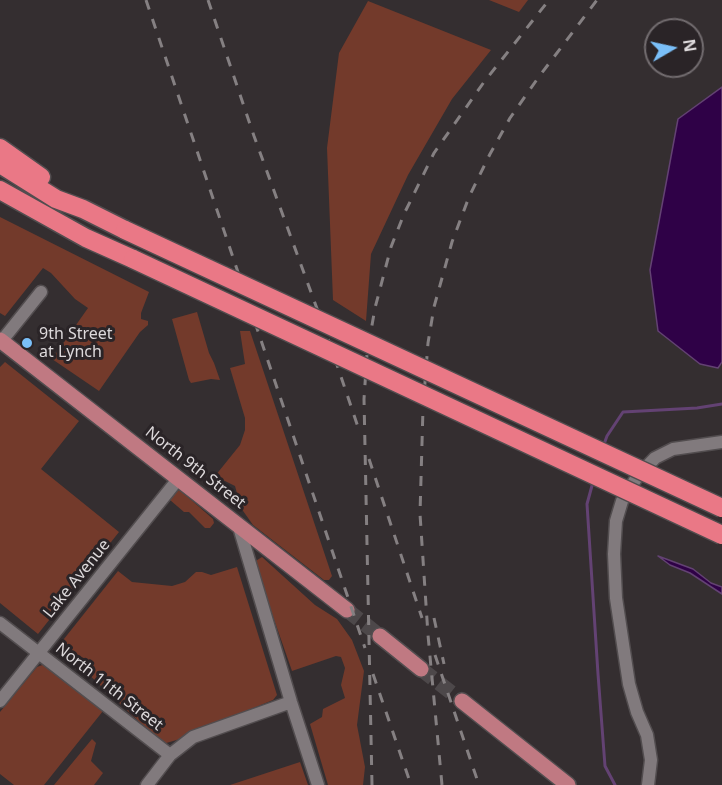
<!DOCTYPE html>
<style>
body{margin:0}
#map{position:relative;width:722px;height:785px;overflow:hidden;background:#342e30;font-family:"Noto Sans",sans-serif}
canvas{display:block}
.north{position:absolute;left:644px;top:18px;width:60px;height:60px;box-sizing:border-box;background:#2a2427;border:2px solid #726c6f;border-radius:50%;rotate:81deg;font-size:16px;font-weight:700;line-height:24px;text-align:center;color:#ddd9db}
.north::after{content:'';display:block;margin:auto;width:21px;height:27px;background:#7abff8;clip-path:polygon(50% 0,100% 100%,50% 72%,0 100%)}
</style>
<div id="map">
<canvas width="722" height="785"></canvas>
<div class="north">N</div>
</div>
<script>
const c = document.querySelector('canvas').getContext('2d');
c.lineJoin = 'round';
function fillPath(path, color) { c.fillStyle = color; c.fill(path, 'evenodd'); }
const shape = rows => new Path2D(rows.map(r => 'M' + r).join(''));
function stroke(path, color, width, dash) { c.strokeStyle = color; c.lineWidth = width; c.lineCap = dash ? 'butt' : 'round'; c.setLineDash(dash || []); c.stroke(path); }
function label(font, color, halo, rows, align = 'center') {
  c.font = font + ' "Noto Sans",sans-serif'; c.lineWidth = 6; c.setLineDash([]); c.textBaseline = 'middle'; c.strokeStyle = halo; c.fillStyle = color; for (const [text, x, y, turn = 0] of rows) {
    c.save(); c.translate(x, y); c.rotate((+turn || 0) * Math.PI / 180); c.textAlign = isNaN(turn) ? turn : align; if (halo) c.strokeText(text, 0, 0); c.fillText(text, 0, 0); c.restore();
  }
}
const green = shape([
 [489,0,528,0,519,12],
 [368,1,491,50,452,99,408,175,371,254,366,321,333,300,327,148,339,53],
 [0,217,149,292,141,313,141,319,148,321,148,325,140,332,99,391,52,359,88,308,75,299,51,273,43,268,5,316,0,313],
 [197,312,209,353,214,363,220,380,211,379,191,383,189,380,172,319],
 [240,331,250,331,332,576,329,580,324,580,253,525,241,508,235,486,215,476,240,445,245,430,245,418,230,368,245,364],
 [5,362,79,421,41,469,119,532,38,634,0,603,0,367],
 [177,490,181,491,213,519,214,523,210,528,205,528,189,512,184,512,170,500],
 [262,557,315,605,337,619,352,640,364,671,357,725,365,767,363,785,328,785,310,724,322,717,323,709,345,698,341,685,345,668,341,657,336,656,292,671,254,562],
 [237,567,277,695,273,700,239,714,210,724,190,736,163,744,85,671,56,649,118,571,132,582,172,586,185,582,196,572,202,572,211,575],
 [45,664,103,711,44,785,14,785,0,774,0,712,37,667],
 [92,739,96,743,91,761,103,773,94,785,54,785],
 [300,762,308,785,230,785]
]);
const water = shape([
 [722,87,722,362,718,368,700,364,658,331,650,270,678,119,722,87],
 [658,556,693,569,711,583,722,587,722,594,690,573,670,565,658,556]
]);
const stream = shape([
 [603,447,607,436,623,412,697,408,722,404],
 [593,482,587,504,598,674,605,766,615,785]
]);
const majorTunnel = shape([
 [347,610,380,636],
 [421,669,462,701]
]);
const minor = shape([
 [0,343,41,292],
 [239,527,291,702,318,785],
 [0,623,170,755],
 [0,701,179,478],
 [147,785,170,755,193,737,291,702],
 [648,785,651,760,647,735,637,712,629,684,616,598,614,554,616,521,622,501,637,477,655,458,673,449,722,442]
]);
const major = shape([
 [0,340,347,610],
 [380,636,421,669],
 [462,701,568,785]
]);
const highway = shape([
 [0,148,41,177],
 [0,164,56,199,83,209,125,230],
 [0,190,86,238,133,259]
]);
const rail = shape([
 [146,0,365,648],
 [208,0,254,136,331,347,360,433],
 [369,459,422,618],
 [434,618,444,664],
 [435,655,479,785],
 [373,674,411,785],
 [372,785,364,399,367,354,375,308,391,247,404,214,434,153,484,82,549,0],
 [442,785,428,635,420,514,423,408,428,343,434,307,452,242,469,197,490,154,510,118,538,78,597,0]
]);
const highwayBridge = shape([
 [125,230,722,508],
 [133,259,722,535]
]);
const markers = [
 [27,343,6,"#7abff8"]
];
const poiNames = [
 ["9th Street",39,334],
 ["at Lynch",39,352]
];
const streetNames = [
 ["North 9th Street",195,468,38],
 ["Lake Avenue",77,579,-51],
 ["North 11th Street",109,687,38]
];
fillPath(green, '#733a2b');
fillPath(water, '#2f0147');
stroke(water, '#634273', 1.5);
stroke(stream, '#634273', 3);
stroke(majorTunnel, '#4d484a', 15, [15, 8]);
stroke(minor, '#524d4f', 15);
stroke(major, '#524d4f', 18);
stroke(highway, '#524d4f', 21);
stroke(minor, '#817a7d', 12);
stroke(major, '#c07982', 15);
stroke(highway, '#ea7886', 18);
stroke(rail, '#858082', 3, [10, 10]);
stroke(highwayBridge, '#524d4f', 21, []);
stroke(highwayBridge, '#ea7886', 18);
for (const [x, y, r, color] of markers) { const dot = new Path2D(); dot.arc(x, y, r, 0, 2 * Math.PI); c.fillStyle = color; c.fill(dot); stroke(dot, '#2a2427', 2); }
label('16px', '#ddd9db', '#2a2427', poiNames, 'left');
label('16px', '#ddd9db', '#2a2427', streetNames);
</script>
